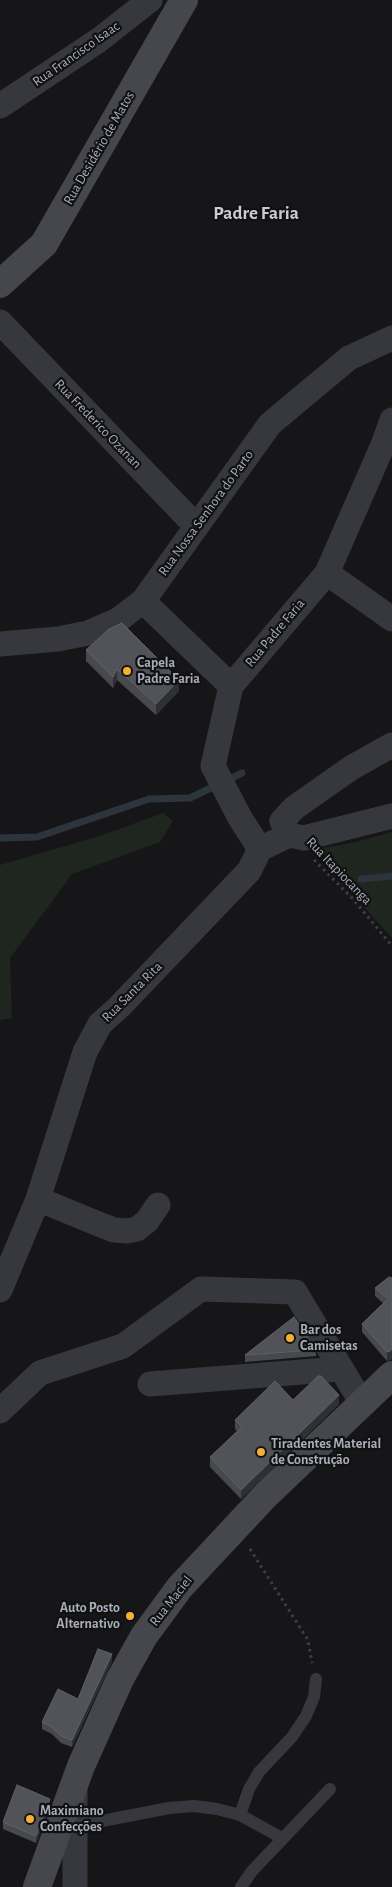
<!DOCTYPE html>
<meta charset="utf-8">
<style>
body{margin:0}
canvas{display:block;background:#161618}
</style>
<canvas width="392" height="1887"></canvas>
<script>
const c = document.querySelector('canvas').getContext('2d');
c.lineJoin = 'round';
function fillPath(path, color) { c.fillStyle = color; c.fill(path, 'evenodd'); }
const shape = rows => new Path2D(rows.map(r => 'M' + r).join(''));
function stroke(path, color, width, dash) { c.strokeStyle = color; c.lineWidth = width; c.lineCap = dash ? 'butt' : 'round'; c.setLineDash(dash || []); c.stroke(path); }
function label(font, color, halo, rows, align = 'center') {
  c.font = font + ' "Alegreya Sans",sans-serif'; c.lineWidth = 4.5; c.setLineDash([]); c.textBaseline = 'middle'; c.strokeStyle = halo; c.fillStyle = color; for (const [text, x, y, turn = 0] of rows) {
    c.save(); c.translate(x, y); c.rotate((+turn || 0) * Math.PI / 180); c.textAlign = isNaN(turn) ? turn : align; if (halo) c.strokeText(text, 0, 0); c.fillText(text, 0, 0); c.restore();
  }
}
const green = shape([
 [163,813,173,821,160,842,72,874,10,958,12,1018,0,1020,0,865,100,836],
 [392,832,392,938,312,850,356,842]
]);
const stream = shape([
 [0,838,37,837,149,799,190,798,242,773],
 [361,879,392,876]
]);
const path = shape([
 [314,860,353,899,392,946],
 [250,1549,308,1640,312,1663]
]);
const lane = shape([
 [76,1826,169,1808,194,1806,217,1809,240,1815],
 [282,1838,240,1815,249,1789,259,1772,292,1737,306,1716,314,1697,316,1679],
 [241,1887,252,1871,330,1789]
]);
const street = shape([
 [0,106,99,40,150,0],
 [0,322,196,526],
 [327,573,392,619],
 [143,601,231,686],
 [0,644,58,639,88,633,118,620,143,601,270,424,349,358,392,338],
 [289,835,282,821,294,808,351,768,392,745],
 [260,849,240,818,213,766,231,686,327,573,383,445,392,420],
 [38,1199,96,1223,114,1230,127,1231,137,1229,147,1221,158,1205],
 [0,1290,38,1199,85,1052,100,1024,119,1007,249,871,260,849,289,835,304,838,392,816],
 [150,1384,340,1369],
 [0,1411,40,1373,123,1346,201,1289,295,1292,362,1403],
 [75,1785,75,1887]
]);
const secondary = shape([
 [0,284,44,244,184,0],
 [37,1887,81,1766,120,1679,144,1636,180,1587,266,1495,392,1375]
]);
const wall = shape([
 [86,650,179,691,156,715,117,680,113,688,86,661],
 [392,1278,392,1358,390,1360,387,1361,362,1332,362,1324,383,1303,375,1296,375,1288],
 [316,1350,316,1356,245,1362,245,1355],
 [339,1404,241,1499,210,1467,210,1457,237,1431,235,1429,235,1420],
 [112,1661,72,1747,61,1743,52,1734,42,1729,42,1722,78,1699],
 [50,1806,36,1843,3,1829,3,1822]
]);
const shadedWall = shape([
 [117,669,117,680,113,688,113,677],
 [179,680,179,691,156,715,156,704],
 [392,1349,392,1358,390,1360,387,1361,387,1352],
 [339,1395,339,1404,241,1499,241,1490],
 [112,1654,112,1661,72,1747,72,1740],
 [50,1799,50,1806,36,1843,36,1836]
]);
const building = shape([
 [122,623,179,680,156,704,117,669,113,677,86,650,109,629,122,623],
 [389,1277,392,1278,392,1349,390,1351,387,1352,362,1324,388,1299,375,1288,389,1277],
 [294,1317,316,1350,245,1355,294,1317],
 [318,1376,321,1376,339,1395,241,1490,210,1457,242,1427,235,1420,275,1381,293,1400,318,1376],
 [98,1649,112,1654,72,1740,61,1736,52,1727,42,1722,58,1689,78,1699,98,1649],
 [17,1785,50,1799,36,1836,3,1822,17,1785]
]);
const markers = [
 [127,671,5,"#f2b134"],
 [290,1338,5,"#f2b134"],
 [261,1452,5,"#f2b134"],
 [130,1616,5,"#f2b134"],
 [30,1819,5,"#f2b134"]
];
const streetNames = [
 ["Rua Francisco Isaac",76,54,-35],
 ["Rua Desidério de Matos",99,148,-60],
 ["Rua Frederico Ozanan",98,424,46],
 ["Rua Nossa Senhora do Parto",206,513,-54],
 ["Rua Padre Faria",275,633,-50],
 ["Rua Itapiocanga",339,871,46],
 ["Rua Santa Rita",132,992,-45],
 ["Rua Maciel",171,1601,-52]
];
const poiNames = [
 ["Capela",137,663],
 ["Padre Faria",137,679],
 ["Bar dos",300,1330],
 ["Camisetas",300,1346],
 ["Tiradentes Material",271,1444],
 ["de Construção",271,1460],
 ["Auto Posto",120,1608,"right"],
 ["Alternativo",120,1624,"right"],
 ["Maximiano",40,1811],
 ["Confecções",40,1827]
];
const districtNames = [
 ["Padre Faria",256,213]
];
fillPath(green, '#1e261f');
stroke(stream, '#2c353c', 7);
stroke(path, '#3d3f44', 3, [2.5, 4]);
stroke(lane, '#37383d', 12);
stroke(street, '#37383d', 25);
stroke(secondary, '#45474d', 28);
fillPath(wall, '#47494d');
fillPath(shadedWall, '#2f3033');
fillPath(building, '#525359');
stroke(building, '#5f6168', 1);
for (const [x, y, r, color] of markers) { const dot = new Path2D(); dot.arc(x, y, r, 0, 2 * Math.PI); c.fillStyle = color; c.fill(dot); stroke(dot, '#111113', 2); }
label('14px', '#a8adb8', '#111113', streetNames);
label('bold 14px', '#a8adb8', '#111113', poiNames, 'left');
label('bold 19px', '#c9ccd4', '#111113', districtNames);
</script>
